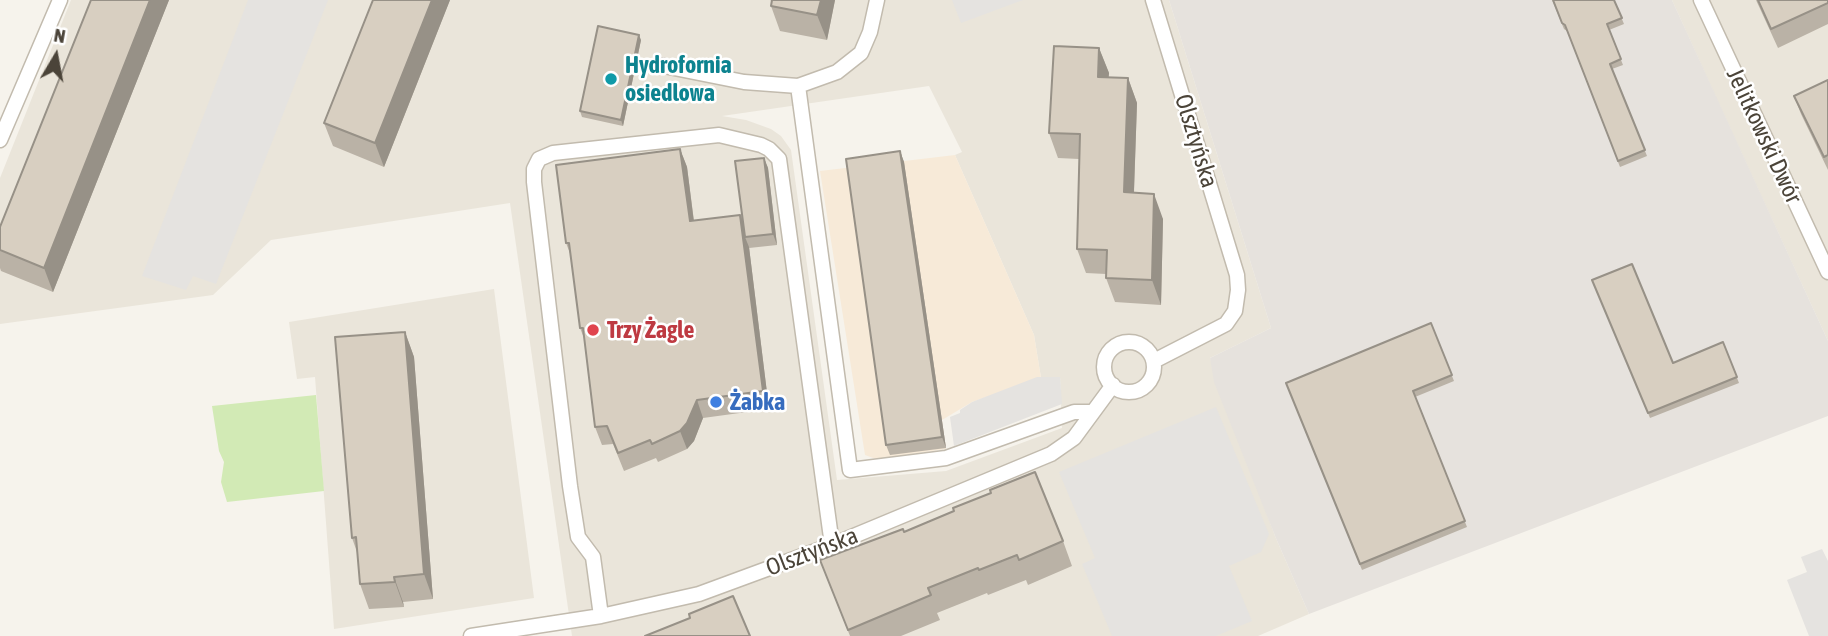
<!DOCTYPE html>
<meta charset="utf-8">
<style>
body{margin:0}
#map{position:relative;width:1828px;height:636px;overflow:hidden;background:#f6f3ec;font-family:"Asap Condensed",sans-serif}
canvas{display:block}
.north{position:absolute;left:21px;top:21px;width:70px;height:70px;-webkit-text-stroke:5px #fff;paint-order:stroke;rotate:10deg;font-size:19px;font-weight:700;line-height:28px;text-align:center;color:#4b4439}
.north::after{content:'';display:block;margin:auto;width:24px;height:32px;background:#4b4439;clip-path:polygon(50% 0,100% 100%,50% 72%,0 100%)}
</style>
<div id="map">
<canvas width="1828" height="636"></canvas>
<div class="north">N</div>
</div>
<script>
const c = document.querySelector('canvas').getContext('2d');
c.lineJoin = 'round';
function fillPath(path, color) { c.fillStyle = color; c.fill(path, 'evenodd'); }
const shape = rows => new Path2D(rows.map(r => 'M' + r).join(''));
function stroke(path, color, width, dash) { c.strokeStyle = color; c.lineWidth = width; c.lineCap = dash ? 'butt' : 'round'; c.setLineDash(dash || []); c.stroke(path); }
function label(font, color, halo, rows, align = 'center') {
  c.font = font + ' "Asap Condensed",sans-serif'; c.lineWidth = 5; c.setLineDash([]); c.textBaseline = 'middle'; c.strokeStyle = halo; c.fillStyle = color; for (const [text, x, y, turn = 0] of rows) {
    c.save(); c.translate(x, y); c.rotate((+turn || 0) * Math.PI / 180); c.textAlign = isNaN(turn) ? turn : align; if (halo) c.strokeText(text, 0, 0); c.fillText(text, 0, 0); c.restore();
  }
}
const residential = shape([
 [71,0,1169,0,1271,328,1210,358,1275,536,1309,614,1258,636,572,636,510,203,271,240,213,295,0,324,0,178],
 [929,86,962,152,955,155,1034,335,1041,378,1060,377,1062,428,946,471,837,480,791,150,781,136,771,129,746,120,722,116],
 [1672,0,1828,0,1828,341,1718,102],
 [494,289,534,598,334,629,315,377,297,379,289,322]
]);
const commercial = shape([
 [955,155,1034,335,1041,378,972,402,942,420,946,449,876,459,865,455,820,171]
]);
const industrial = shape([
 [1169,0,1672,0,1828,341,1828,416,1309,614,1275,536,1214,382,1210,358,1271,328]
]);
const green = shape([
 [316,395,324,491,227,502,221,482,224,462,219,451,212,406]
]);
const parking = shape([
 [248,0,328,0,216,284,193,276,186,290,142,276],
 [952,0,1023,0,961,23],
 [1037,377,1060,377,1062,404,954,446,950,417,960,413,960,410,972,402],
 [1216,407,1269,534,1261,552,1229,566,1252,621,1216,636,1112,636,1082,564,1095,558,1059,472],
 [1822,549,1828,561,1828,636,1809,636,1787,580,1807,572,1801,557]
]);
const service = shape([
 [1153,0,1237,275,1238,290,1235,311,1226,324,1154,361],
 [1701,0,1828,272],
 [659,65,744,82,798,86,837,72,861,53,870,32,877,0],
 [798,86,850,470,946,458,1074,412,1093,412],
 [0,140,60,0],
 '1104 367a25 25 0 1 1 50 0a25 25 0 1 1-50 0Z',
 [601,616,593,557,578,537,570,486,534,182,534,169,539,159,553,153,719,135,761,145,769,149,779,159,832,545],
 [471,636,601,616,699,594,832,545,1051,454,1074,438,1113,385]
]);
const wall = shape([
 [91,0,169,0,53,292,1,271,0,268,0,227],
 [373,0,450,0,384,167,333,146,324,123],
 [770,0,835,0,827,40,780,31,771,6,772,1],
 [1552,0,1614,0,1624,24,1609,30,1623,65,1612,69,1647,156,1620,167,1567,31,1564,29],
 [1756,0,1828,0,1828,24,1778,48],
 [641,40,623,126,582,117,580,111],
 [1099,48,1109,73,1108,77,1128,78,1137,103,1134,193,1163,219,1161,305,1115,302,1106,278,1106,274,1086,273,1077,249,1079,159,1058,158,1049,133],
 [1828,80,1828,170,1801,114,1794,96],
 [680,149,687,167,694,221,740,215,743,223,764,158,768,168,777,245,749,248,749,247,769,409,703,418,694,441,687,449,658,462,656,458,624,471,613,444,602,445,595,427,584,338,580,328,571,256,566,243],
 [900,151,904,162,946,448,890,455,886,445],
 [1592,280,1673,363,1723,342,1739,383,1650,418],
 [1431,323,1454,381,1415,397,1467,527,1362,570,1286,383],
 [405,332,414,357,433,599,403,602,404,607,369,609,360,584,357,552,352,538],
 [904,532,1063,541,1072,566,1028,585,1026,580,988,595,987,593,937,613,940,620,901,636,850,636,820,560]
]);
const shadedWall = shape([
 [150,0,169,0,53,292,44,268],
 [432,0,450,0,384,167,375,143],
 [821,0,835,0,827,40,817,15],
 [639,35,641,40,623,126,621,120],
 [1099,48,1109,73,1107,101,1098,77],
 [1128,78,1137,103,1133,217,1124,192],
 [680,149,687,167,696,239,690,221],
 [900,151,904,162,946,448,942,437],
 [764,158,768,168,777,245,773,234],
 [1154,194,1163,219,1161,305,1152,280],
 [740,215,747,232,745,237,749,247,769,409,763,391],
 [405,332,414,357,433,599,424,574],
 [697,400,703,418,694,441,687,449,680,431],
 [394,577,403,602,404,607,395,582]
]);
const building = shape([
 [91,0,150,0,44,268,0,250,0,227,91,0],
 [373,0,432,0,375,143,324,123,373,0],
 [772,0,821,0,817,15,771,6,772,0],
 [1553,0,1614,0,1622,18,1607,24,1621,59,1610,64,1645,150,1618,161,1565,25,1562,23,1553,0],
 [1758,0,1828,0,1828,3,1771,29,1758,0],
 [598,26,639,35,621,120,580,111,598,26],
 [1054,46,1099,48,1098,77,1128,78,1124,192,1154,194,1152,280,1106,278,1107,250,1077,249,1080,134,1049,133,1054,46],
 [1828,80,1828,155,1824,157,1794,96,1828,80],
 [680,149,690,221,740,215,763,391,697,400,687,423,680,431,652,444,650,440,618,453,607,426,595,427,583,328,580,328,569,243,566,243,556,165,680,149],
 [900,151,942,437,886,445,846,159,900,151],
 [764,158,773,234,745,237,735,161,764,158],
 [1632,264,1673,363,1723,342,1737,377,1648,413,1592,280,1632,264],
 [1431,323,1452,375,1413,391,1465,521,1360,564,1286,383,1431,323],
 [405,332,424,574,394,577,395,582,360,584,356,537,352,538,335,337,405,332],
 [1035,472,1063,541,1019,560,1017,555,979,570,978,568,928,588,931,595,848,630,820,560,903,529,904,532,954,511,953,508,991,493,990,490,1035,472],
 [733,596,750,636,645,636,690,618,689,614,733,596]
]);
const markers = [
 [611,79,7,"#0f9aa8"],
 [593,330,7,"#e0444e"],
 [716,402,7,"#3f7fe0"]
];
const cultureNames = [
 ["Hydrofornia",625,65],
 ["osiedlowa",625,93]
];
const streetNames = [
 ["Jelitkowski Dwór",1764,136,65],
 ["Olsztyńska",1196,141,73],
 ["Olsztyńska",812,552,-21]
];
const healthNames = [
 ["Trzy Żagle",607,330]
];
const shopNames = [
 ["Żabka",730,402]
];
fillPath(residential, '#eae5da');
fillPath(commercial, '#f7ead8');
fillPath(industrial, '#e6e2dd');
fillPath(green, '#d2eab5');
fillPath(parking, '#e5e3e0');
stroke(service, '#c2bbae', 17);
stroke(service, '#fff', 14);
fillPath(wall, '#bab2a6');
fillPath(shadedWall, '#979187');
fillPath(building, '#d8cfc1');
stroke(building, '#979187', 2);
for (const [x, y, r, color] of markers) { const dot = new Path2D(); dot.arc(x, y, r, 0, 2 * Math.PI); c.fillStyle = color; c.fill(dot); stroke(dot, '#fff', 2.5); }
label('bold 24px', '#0d838f', '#fff', cultureNames, 'left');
label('24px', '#4b4439', '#fff', streetNames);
label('bold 24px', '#be3a42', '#fff', healthNames, 'left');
label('bold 24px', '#366cbe', '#fff', shopNames, 'left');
</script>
